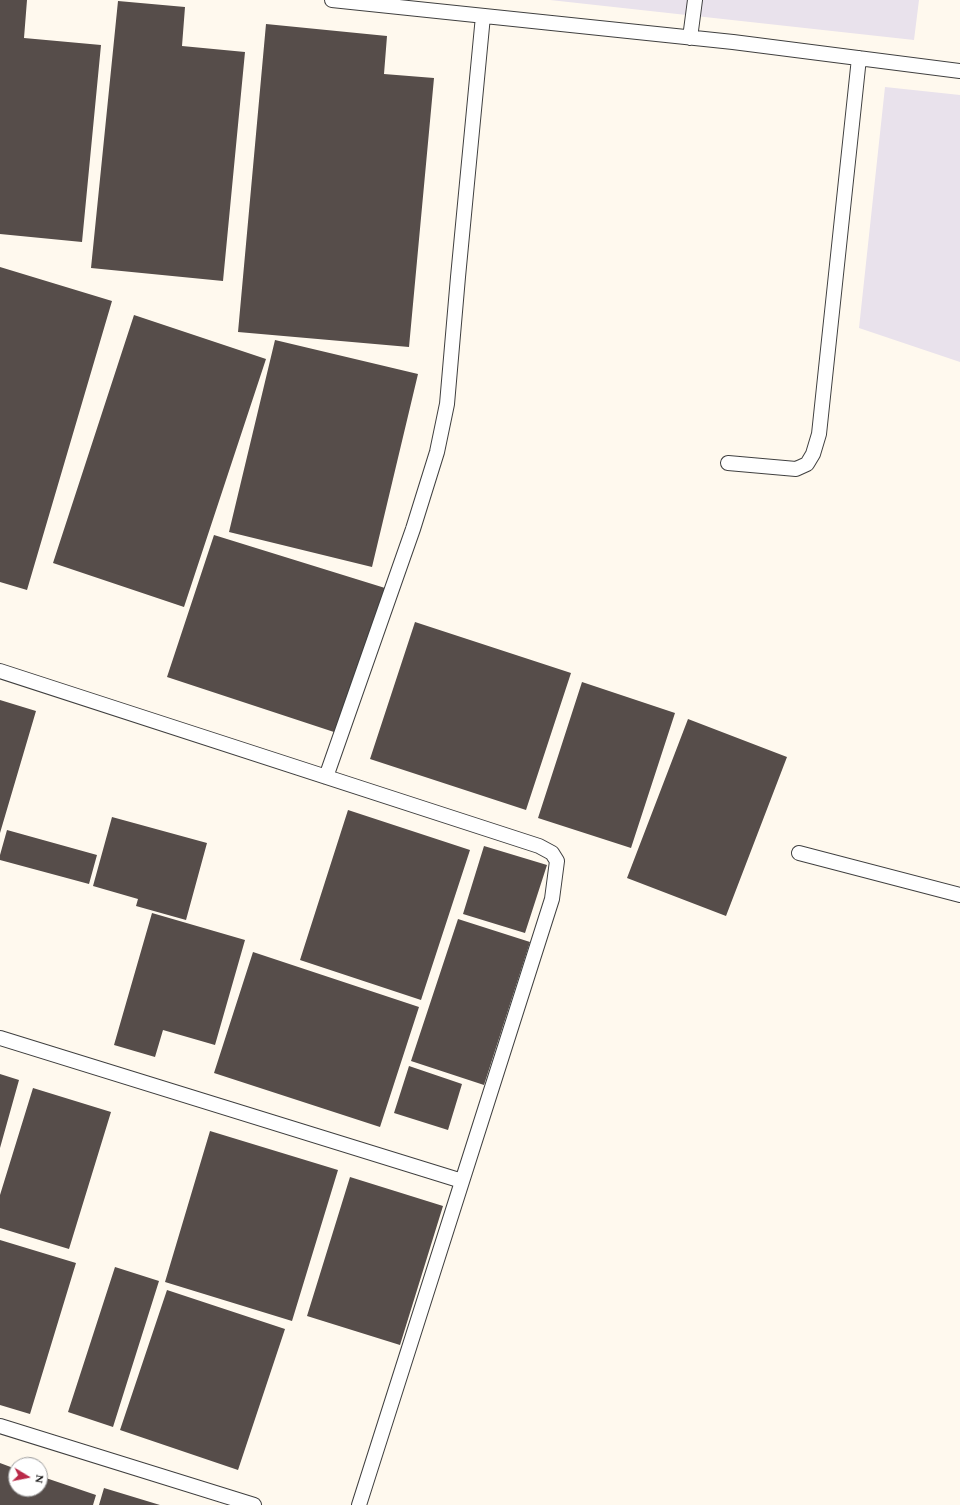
<!DOCTYPE html>
<style>
body{margin:0}
#map{position:relative;width:960px;height:1505px;overflow:hidden;background:#fff9ee;font-family:Spectral,serif}
canvas{display:block}
.north{position:absolute;left:8px;top:1457px;width:40px;height:40px;box-sizing:border-box;background:#fff;border:1px solid #9e9e9e;border-radius:50%;rotate:100deg;font-size:11px;font-weight:700;line-height:16px;text-align:center;color:#0d0d0d}
.north::after{content:'';display:block;margin:auto;width:14px;height:18px;background:#ba2948;clip-path:polygon(50% 0,100% 100%,50% 72%,0 100%)}
</style>
<div id="map">
<canvas width="960" height="1505"></canvas>
<div class="north">N</div>
</div>
<script>
const c = document.querySelector('canvas').getContext('2d');
c.lineJoin = 'round';
function fillPath(path, color) { c.fillStyle = color; c.fill(path, 'evenodd'); }
const shape = rows => new Path2D(rows.map(r => 'M' + r).join(''));
function stroke(path, color, width, dash) { c.strokeStyle = color; c.lineWidth = width; c.lineCap = dash ? 'butt' : 'round'; c.setLineDash(dash || []); c.stroke(path); }
const industrial = shape([
 [550,0,919,0,914,40],
 [885,87,960,95,960,362,859,328]
]);
const building = shape([
 [0,0,27,0,24,38,101,45,82,242,0,234],
 [118,1,185,7,182,46,245,52,223,281,91,268],
 [266,24,387,36,384,74,434,78,409,347,238,332],
 [0,267,112,301,27,590,0,582],
 [134,315,266,359,184,607,53,563],
 [275,340,418,374,372,567,229,532],
 [214,535,385,588,337,733,167,677],
 [415,622,571,673,526,810,370,759],
 [582,682,675,713,631,848,538,818],
 [0,700,36,711,0,833],
 [688,719,787,757,726,916,627,878],
 [348,810,470,850,421,1000,300,960],
 [112,817,207,843,186,920,136,906,138,899,93,886],
 [7,830,97,855,89,884,0,860,0,855],
 [484,846,547,865,525,933,463,914],
 [152,913,245,940,215,1045,163,1030,155,1057,114,1045],
 [458,919,530,942,484,1085,411,1061],
 [253,952,419,1007,380,1127,214,1073],
 [409,1066,462,1084,448,1130,394,1113],
 [0,1074,19,1080,0,1148],
 [33,1088,111,1112,69,1249,0,1228,0,1195],
 [210,1131,338,1170,292,1321,165,1282],
 [350,1177,443,1206,400,1345,307,1316],
 [0,1240,76,1263,30,1414,0,1405],
 [115,1267,159,1281,113,1427,68,1412],
 [167,1290,285,1329,238,1470,120,1430],
 [0,1463,16,1469,16,1489,40,1489,40,1476,96,1495,93,1505,0,1505],
 [104,1488,160,1505,99,1505]
]);
const service = shape([
 [332,0,733,42,960,71],
 [690,38,695,0],
 [728,463,796,469,807,464,813,454,819,434,859,58],
 [0,671,539,846,552,853,557,861,552,899,359,1505],
 [326,777,413,529,437,452,447,404,458,277,483,16],
 [799,853,960,895],
 [0,1038,462,1181],
 [0,1426,254,1505]
]);
fillPath(industrial, '#e9e2ec');
fillPath(building, '#564d4a');
stroke(service, '#404040', 16);
stroke(service, '#fff', 14);
</script>
